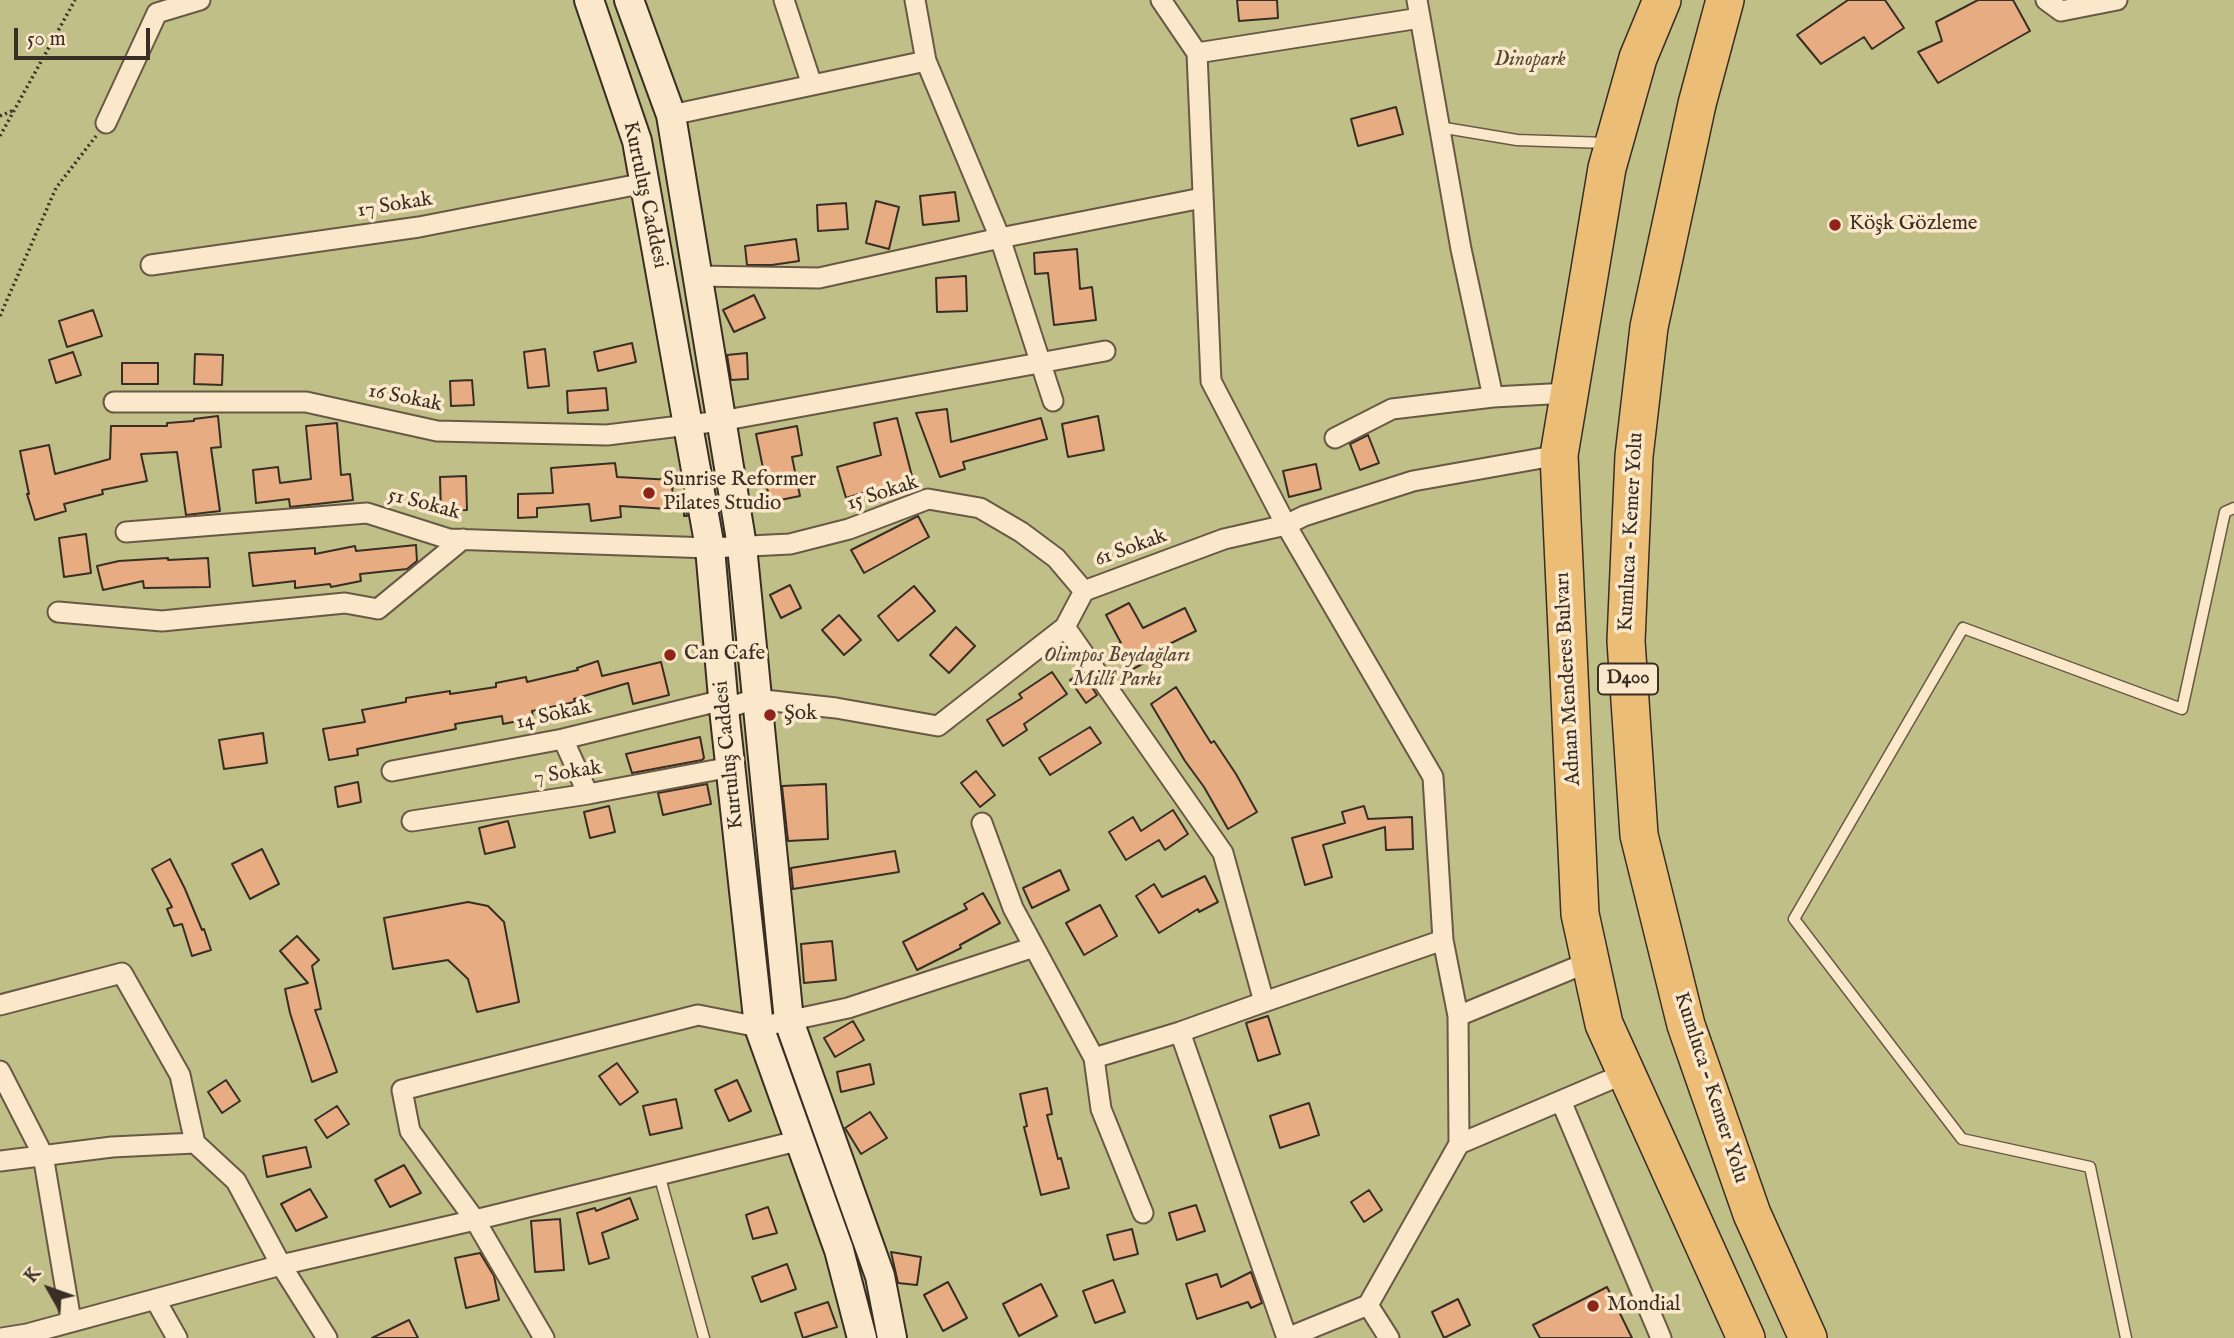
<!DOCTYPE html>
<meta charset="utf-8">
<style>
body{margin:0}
#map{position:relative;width:2234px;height:1338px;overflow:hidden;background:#f9daad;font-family:"IM FELL English",serif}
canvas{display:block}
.north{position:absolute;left:14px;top:1254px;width:70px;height:70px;-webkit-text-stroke:5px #fbe7ca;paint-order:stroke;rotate:310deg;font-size:19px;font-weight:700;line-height:28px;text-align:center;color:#382e24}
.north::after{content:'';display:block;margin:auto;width:24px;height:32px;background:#382e24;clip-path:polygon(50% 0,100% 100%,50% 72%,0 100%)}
.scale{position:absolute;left:14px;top:28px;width:136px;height:32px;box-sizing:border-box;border:4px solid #382e24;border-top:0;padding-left:9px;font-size:21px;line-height:24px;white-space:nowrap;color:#382e24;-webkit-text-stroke:5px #fbe7ca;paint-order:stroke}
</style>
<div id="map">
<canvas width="2234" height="1338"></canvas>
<div class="north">K</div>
<div class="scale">50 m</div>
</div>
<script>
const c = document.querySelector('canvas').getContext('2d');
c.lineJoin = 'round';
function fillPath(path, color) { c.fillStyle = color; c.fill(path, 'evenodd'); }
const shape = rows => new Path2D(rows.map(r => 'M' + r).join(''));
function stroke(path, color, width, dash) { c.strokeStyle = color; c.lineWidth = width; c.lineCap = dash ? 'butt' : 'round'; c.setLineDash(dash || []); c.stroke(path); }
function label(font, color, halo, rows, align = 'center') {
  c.font = font + ' "IM FELL English",serif'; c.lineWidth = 7; c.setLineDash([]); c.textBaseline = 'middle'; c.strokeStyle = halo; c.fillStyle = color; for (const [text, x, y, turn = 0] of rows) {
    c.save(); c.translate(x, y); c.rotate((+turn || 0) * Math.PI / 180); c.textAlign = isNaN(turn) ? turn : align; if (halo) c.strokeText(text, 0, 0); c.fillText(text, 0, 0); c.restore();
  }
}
const green = shape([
 [0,0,2234,0,2234,1338,0,1338]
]);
const building = shape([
 [1237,0,1277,0,1278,18,1239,21,1237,0],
 [1848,0,1885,0,1904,28,1872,49,1864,37,1821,64,1797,35,1848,0],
 [1978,0,2013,0,2030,31,1938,83,1918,52,1942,41,1936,22,1978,0],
 [1396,107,1403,134,1358,146,1351,119,1396,107],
 [955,192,959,221,923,225,920,196,955,192],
 [876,201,899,207,889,249,866,243,876,201],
 [846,203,848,229,818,231,817,205,846,203],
 [796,239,799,261,772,265,747,265,745,246,796,239],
 [1077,249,1080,289,1092,287,1096,320,1054,325,1048,273,1035,274,1034,253,1077,249],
 [966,276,967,311,937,312,936,278,966,276],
 [754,295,765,318,734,332,723,310,754,295],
 [93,310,102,336,67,347,59,321,93,310],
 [632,343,636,362,598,371,594,352,632,343],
 [545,349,549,386,528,388,524,352,545,349],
 [73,352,81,375,56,383,49,360,73,352],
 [747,353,748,379,731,380,727,355,747,353],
 [195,354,223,355,222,385,194,384,195,354],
 [122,363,158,363,158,384,122,384,122,363],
 [472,380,474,405,451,406,450,381,472,380],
 [606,388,608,410,568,413,567,391,606,388],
 [947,409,951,442,1041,418,1047,439,963,462,965,469,940,477,916,413,947,409],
 [218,416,221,447,211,448,220,511,186,515,177,452,141,454,147,481,102,490,103,494,64,504,66,511,35,520,27,494,29,494,20,451,49,445,55,474,110,459,111,426,167,426,167,423,194,421,194,419,218,416],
 [1098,416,1104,450,1068,457,1062,424,1098,416],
 [897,418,914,484,886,492,885,486,846,498,837,467,881,455,874,423,897,418],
 [337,423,341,475,350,474,353,500,290,507,289,499,256,503,253,470,278,467,280,483,311,479,306,426,337,423],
 [797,426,802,455,792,457,800,496,770,502,756,434,797,426],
 [1368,435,1379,463,1360,470,1350,444,1368,435],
 [615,463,617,477,673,480,672,495,683,494,687,516,684,516,684,510,620,506,621,517,591,521,589,504,537,508,537,517,518,518,518,494,553,493,551,468,615,463],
 [1316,464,1321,489,1289,497,1283,471,1316,464],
 [466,476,467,510,441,511,440,477,466,476],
 [918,516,929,537,864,573,851,550,918,516],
 [86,534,91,573,64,577,59,538,86,534],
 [416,545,417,561,407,569,360,574,361,581,331,587,330,584,295,588,295,581,253,586,249,553,315,548,315,554,355,546,356,551,416,545],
 [168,558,168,560,208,558,210,587,144,588,143,581,103,590,97,566,119,561,168,558],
 [790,585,801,608,781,618,770,595,790,585],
 [914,586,935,611,898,641,878,616,914,586],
 [1129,603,1143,628,1185,608,1196,631,1159,649,1161,654,1131,670,1118,644,1121,643,1106,615,1129,603],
 [839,615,861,640,844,655,822,630,839,615],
 [956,627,975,646,949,673,930,655,956,627],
 [598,661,602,676,661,662,669,695,633,704,628,683,574,699,575,702,532,711,533,718,503,724,502,716,455,724,456,729,357,749,358,755,329,760,323,729,365,722,362,710,406,702,406,698,450,691,450,694,496,687,496,683,526,677,527,682,578,670,577,668,598,661],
 [1052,672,1067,694,1024,724,1027,730,1003,746,987,720,1022,698,1019,694,1052,672],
 [1082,672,1097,695,1086,703,1070,680,1082,672],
 [1176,687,1211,743,1214,741,1236,774,1257,812,1228,829,1204,787,1185,761,1151,704,1176,687],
 [1090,727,1101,743,1050,775,1039,758,1090,727],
 [263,733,267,763,224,769,219,740,263,733],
 [700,737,704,758,702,760,632,773,626,754,700,737],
 [976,771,995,795,980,807,961,783,976,771],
 [358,782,361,802,338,807,335,787,358,782],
 [707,784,711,804,663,815,658,793,707,784],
 [826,784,828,839,788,841,782,786,826,784],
 [609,806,615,832,590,838,584,812,609,806],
 [1364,806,1368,819,1412,817,1413,849,1386,850,1385,827,1323,845,1332,877,1305,885,1292,838,1345,823,1342,812,1364,806],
 [1173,810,1188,834,1165,850,1159,840,1126,860,1109,832,1133,817,1141,831,1173,810],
 [508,821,515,847,485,854,479,828,508,821],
 [262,849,279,884,250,899,232,864,262,849],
 [895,851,899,872,793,889,791,868,895,851],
 [170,859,185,889,202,930,204,929,211,950,192,956,182,924,174,926,167,909,172,907,152,869,170,859],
 [1060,870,1069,890,1032,908,1023,888,1060,870],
 [1205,876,1218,902,1199,912,1198,909,1159,933,1136,896,1154,884,1162,897,1205,876],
 [983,893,1000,923,960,945,961,948,917,970,903,942,967,909,964,904,983,893],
 [468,902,488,906,504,922,519,1002,477,1012,468,979,448,960,393,969,384,918,468,902],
 [1100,905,1117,936,1084,955,1066,923,1100,905],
 [297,936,319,960,312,966,321,1009,315,1010,337,1072,312,1082,290,1013,285,989,308,983,280,951,297,936],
 [832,941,836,980,804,983,801,944,832,941],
 [1268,1016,1280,1054,1258,1061,1246,1023,1268,1016],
 [853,1021,864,1040,835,1057,824,1038,853,1021],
 [617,1063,638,1092,620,1105,599,1076,617,1063],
 [870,1064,874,1084,841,1092,837,1072,870,1064],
 [226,1080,240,1101,222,1113,208,1092,226,1080],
 [737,1080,751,1111,729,1121,715,1090,737,1080],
 [1047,1088,1052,1114,1047,1115,1058,1159,1061,1158,1069,1188,1041,1195,1024,1127,1027,1126,1020,1094,1047,1088],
 [676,1099,682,1128,650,1135,643,1106,676,1099],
 [1309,1103,1319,1135,1280,1148,1270,1116,1309,1103],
 [337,1106,349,1124,327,1138,315,1120,337,1106],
 [870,1112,887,1138,861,1154,845,1128,870,1112],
 [306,1147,311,1167,267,1177,263,1156,306,1147],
 [404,1165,421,1193,390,1207,375,1180,404,1165],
 [310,1189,327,1217,296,1231,281,1204,310,1189],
 [1369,1190,1382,1210,1364,1222,1351,1202,1369,1190],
 [630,1198,638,1219,602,1233,609,1258,589,1264,577,1213,595,1208,596,1211,630,1198],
 [1196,1205,1205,1231,1177,1240,1169,1213,1196,1205],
 [768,1207,777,1233,753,1239,746,1215,768,1207],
 [560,1219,564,1270,535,1272,531,1221,560,1219],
 [1132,1229,1138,1254,1114,1260,1107,1235,1132,1229],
 [891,1252,921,1257,917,1285,898,1283,891,1252],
 [480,1253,494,1276,499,1300,466,1308,455,1258,480,1253],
 [787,1264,796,1289,761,1302,752,1277,787,1264],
 [1251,1272,1262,1303,1251,1308,1248,1302,1197,1319,1186,1284,1217,1274,1221,1287,1251,1272],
 [1113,1280,1125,1312,1095,1323,1083,1291,1113,1280],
 [948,1282,967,1318,943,1331,924,1295,948,1282],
 [1041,1284,1057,1316,1019,1336,1003,1304,1041,1284],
 [1607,1287,1632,1338,1540,1338,1533,1325,1607,1287],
 [1458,1299,1470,1325,1444,1338,1432,1312,1458,1299],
 [828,1302,837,1327,803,1338,795,1313,828,1302],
 [409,1320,418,1338,372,1338,409,1320]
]);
const path = shape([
 [0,116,14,110],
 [0,136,75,0],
 [0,316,56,188,96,136]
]);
const lane = shape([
 [1439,127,1517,140,1606,143],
 [659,1174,704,1338],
 [2126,1338,2090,1167,1962,1139,1794,919,1963,628,2182,709,2225,512,2234,508]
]);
const street = shape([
 [784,0,812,85],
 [915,0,926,61],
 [1161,0,1197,53,1420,18],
 [1417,0,1461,249,1493,397],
 [2046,0,2061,11,2117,0],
 [1197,53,1211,381,1286,525,1433,777,1443,940],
 [671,115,926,61,1000,238,819,278,697,276],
 [106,123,157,13,200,0],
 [151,265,419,227,645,183],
 [1053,401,1000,238,1202,198],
 [114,402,306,402,437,431,607,435,721,421,1105,351],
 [1335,438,1392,409,1493,397,1569,393],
 [126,532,367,513,449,539,710,548,790,544,849,529,928,499,980,508,1021,532,1056,558,1084,591],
 [58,612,162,621,345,603,378,609,463,539],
 [1065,627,1223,853,1264,1002,1443,940,1458,1016,1459,1144],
 [724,709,755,699,836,708,938,726,1065,627,1084,591,1224,539,1286,525,1304,516,1413,481,1559,455],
 [563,739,588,794],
 [392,771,563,739,723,700],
 [412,821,588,794,731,767],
 [982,823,1013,908,1094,1058,1180,1032,1264,1002],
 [0,1005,122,973,180,1075,195,1143],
 [1458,1016,1591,961],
 [1180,1032,1287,1338],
 [1094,1058,1101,1109,1143,1213],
 [0,1071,43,1155,71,1321],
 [1561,1101,1661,1338],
 [0,1161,112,1147,195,1143,236,1181,281,1265,327,1338],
 [155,1299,177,1338],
 [1368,1305,1389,1338],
 [2,1338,27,1334,281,1265,475,1220,801,1140],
 [544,1338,475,1220,410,1131,402,1090,698,1015,759,1027,848,1008,1034,947],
 [1287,1338,1368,1305,1459,1144,1626,1073]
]);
const secondary = shape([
 [589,0,637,141,710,548,724,709,759,1027,839,1250,862,1338],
 [629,0,671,115,742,546,789,1021,880,1276,892,1338]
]);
const highway = shape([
 [1662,0,1638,58,1607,168,1559,455,1580,914,1604,1024,1746,1338],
 [1725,0,1697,104,1649,327,1634,456,1626,641,1639,835,1686,1025,1752,1214,1808,1338]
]);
const markers = [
 [1835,225,7,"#8f2418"],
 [649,493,7,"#8f2418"],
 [670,655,7,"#8f2418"],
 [770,715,7,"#8f2418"],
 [1593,1306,7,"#8f2418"]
];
const shields = [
 [1628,679,60]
];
const shieldNames = [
 ["D400",1628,679]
];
const parkNames = [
 ["Dinopark",1530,61],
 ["Olimpos Beydağları",1117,657],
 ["Millî Parkı",1117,681]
];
const streetNames = [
 ["Kurtuluş Caddesi",644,195,78],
 ["17 Sokak",395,206,-9],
 ["16 Sokak",405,399,11],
 ["15 Sokak",883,494,-18],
 ["51 Sokak",424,505,15],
 ["Kumluca - Kemer Yolu",1632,532,-87],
 ["61 Sokak",1131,549,-20],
 ["Adnan Menderes Bulvarı",1569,679,-93],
 ["14 Sokak",554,716,-12],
 ["Kurtuluş Caddesi",730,755,-96],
 ["7 Sokak",568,774,-9],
 ["Kumluca - Kemer Yolu",1710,1088,72]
];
const poiNames = [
 ["Köşk Gözleme",1849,225],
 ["Sunrise Reformer",663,481],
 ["Pilates Studio",663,505],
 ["Can Cafe",684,655],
 ["Şok",784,715],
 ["Mondial",1607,1306]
];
fillPath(green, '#c0bf88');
fillPath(building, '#e7ac82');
stroke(building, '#382e24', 2);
stroke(lane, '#685946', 13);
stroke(street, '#685946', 23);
stroke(secondary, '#382e24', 32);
stroke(highway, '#382e24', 40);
stroke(path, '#382e24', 3.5, [2, 3.5]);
stroke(lane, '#fbe7ca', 10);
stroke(street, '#fbe7ca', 19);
stroke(secondary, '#fbe7ca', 28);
stroke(highway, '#ecbd76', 37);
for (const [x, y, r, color] of markers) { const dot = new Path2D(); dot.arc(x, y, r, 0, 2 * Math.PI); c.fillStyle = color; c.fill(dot); stroke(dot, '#fbe7ca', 2.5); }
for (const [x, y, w] of shields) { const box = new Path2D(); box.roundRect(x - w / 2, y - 15.5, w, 31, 5); c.fillStyle = '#fbe7ca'; c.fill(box); stroke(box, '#382e24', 2); }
label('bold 19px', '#382e24', null, shieldNames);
label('italic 21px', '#534b38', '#fbe7ca', parkNames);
label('21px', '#382e24', '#fbe7ca', streetNames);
label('21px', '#382e24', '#fbe7ca', poiNames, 'left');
</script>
